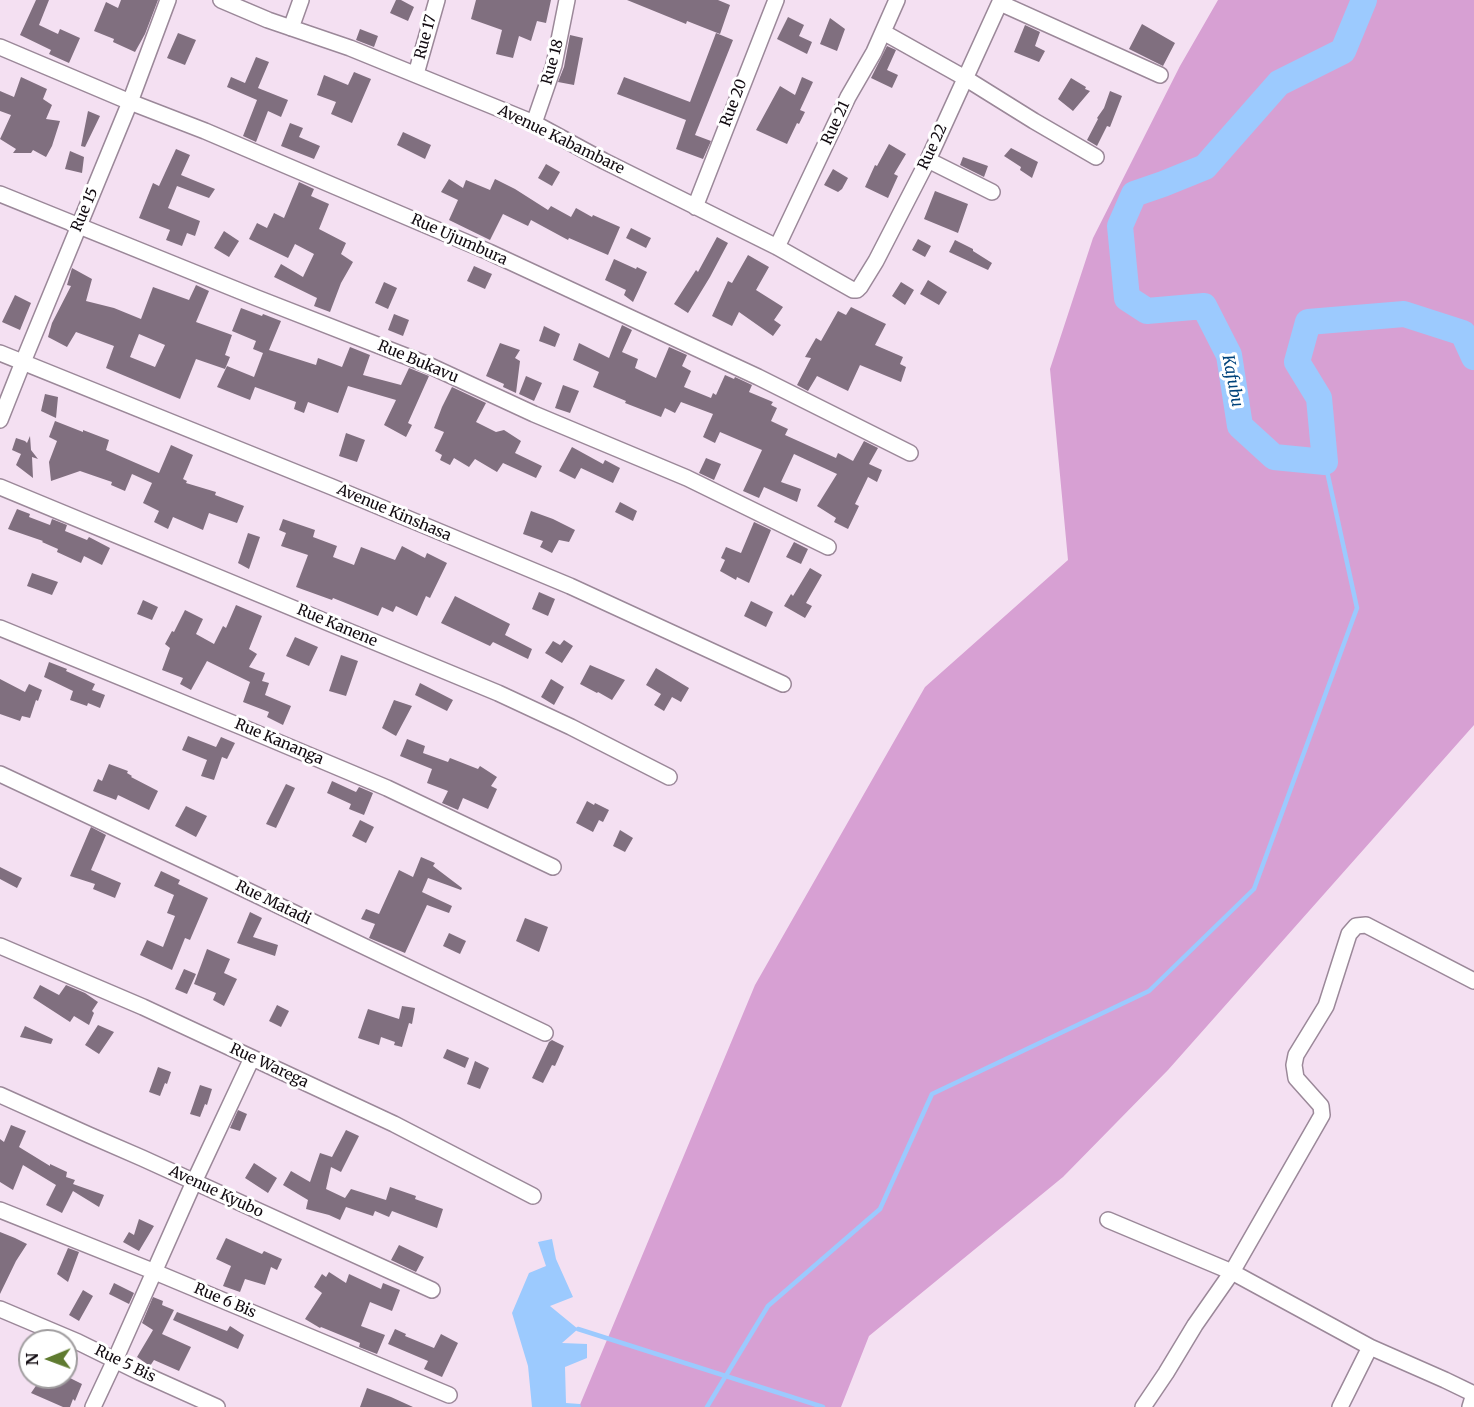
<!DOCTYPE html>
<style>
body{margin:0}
#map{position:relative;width:1474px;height:1407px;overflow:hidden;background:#f4e0f2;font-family:Merriweather,serif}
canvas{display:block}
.north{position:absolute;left:18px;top:1329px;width:60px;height:60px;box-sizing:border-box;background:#fff;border:2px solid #a09d9f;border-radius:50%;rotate:269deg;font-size:16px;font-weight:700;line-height:24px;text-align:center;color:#110a10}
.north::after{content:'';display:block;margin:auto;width:21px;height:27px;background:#5f7b30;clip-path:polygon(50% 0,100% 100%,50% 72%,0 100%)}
</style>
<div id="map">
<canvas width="1474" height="1407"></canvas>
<div class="north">N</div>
</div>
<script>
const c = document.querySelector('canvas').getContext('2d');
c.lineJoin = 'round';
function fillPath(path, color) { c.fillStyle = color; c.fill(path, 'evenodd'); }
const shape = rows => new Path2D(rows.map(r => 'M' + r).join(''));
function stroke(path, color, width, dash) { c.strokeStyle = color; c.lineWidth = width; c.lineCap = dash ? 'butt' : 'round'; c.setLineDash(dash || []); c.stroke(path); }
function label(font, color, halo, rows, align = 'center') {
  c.font = font + ' Merriweather,serif'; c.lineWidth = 6; c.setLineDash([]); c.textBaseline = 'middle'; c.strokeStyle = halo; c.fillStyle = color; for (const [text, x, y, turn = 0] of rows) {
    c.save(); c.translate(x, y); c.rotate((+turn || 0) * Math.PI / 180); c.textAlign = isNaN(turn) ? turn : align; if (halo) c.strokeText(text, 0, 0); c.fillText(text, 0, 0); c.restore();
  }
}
const green = shape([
 [1218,0,1474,0,1474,725,1168,1070,1063,1177,869,1336,841,1407,579,1407,755,985,925,687,1068,560,1050,369,1093,238,1180,66]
]);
const water = shape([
 [552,1239,556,1259,573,1297,550,1306,578,1329,562,1343,587,1344,587,1358,565,1367,566,1403,580,1404,581,1407,532,1407,528,1366,512,1313,529,1273,546,1266,538,1242]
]);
const stream = shape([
 [578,1329,823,1407],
 [707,1407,768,1306,880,1209,932,1094,1149,991,1254,889,1357,608,1325,462]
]);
const river = shape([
 [1364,0,1343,51,1279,83,1205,167,1163,184,1134,194,1120,226,1127,298,1147,311,1204,306,1229,355,1240,426,1274,457,1325,462,1319,398,1297,362,1308,322,1404,314,1463,333,1474,357]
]);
const building = shape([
 [36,0,49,0,39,25,58,34,60,29,80,38,69,63,49,54,51,50,20,35],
 [121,0,158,0,145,34,135,52,113,42,114,39,94,31,106,2,118,8],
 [396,0,401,0,414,7,408,21,390,13],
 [476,0,551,0,546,23,537,21,531,41,519,36,513,58,496,54,502,30,471,19],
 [627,0,718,0,730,5,720,34,687,21,686,24],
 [788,17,804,25,799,36,812,42,807,54,777,39],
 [830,18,845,29,837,51,820,44],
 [1142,24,1175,43,1163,66,1129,49],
 [1025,25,1040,32,1035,46,1045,51,1039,62,1014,52],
 [360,29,378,36,374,47,356,40],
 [178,33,196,40,185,65,167,58],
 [716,33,733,40,695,135,711,141,703,159,676,149,686,120,617,94,624,77,690,102],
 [570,35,583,38,574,85,558,82,564,67],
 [887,46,896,50,887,70,898,75,892,88,871,78],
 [256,57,269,62,258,88,288,100,281,117,268,111,256,142,243,136,257,100,227,87,231,77,245,83],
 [354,72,371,79,352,123,331,114,336,102,317,95,324,75,348,85],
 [21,77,47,89,43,99,52,105,46,119,60,121,52,146,46,157,33,150,31,153,13,153,16,149,0,139,11,115,0,111,0,91,14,97],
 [802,77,813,82,800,110,805,112,799,124,797,123,787,144,756,130,780,86,795,95],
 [1071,78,1086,87,1085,89,1090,91,1073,111,1058,99],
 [1110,91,1122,96,1110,127,1107,126,1097,146,1087,140,1098,119,1097,118,1104,108],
 [88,111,100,116,85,147,81,146],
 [290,123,303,128,299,137,320,146,314,159,281,146],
 [403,132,431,145,425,159,397,145],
 [889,144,906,154,894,174,898,176,888,198,865,187,875,165,877,166],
 [1011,148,1038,162,1032,178,1020,170,1021,167,1004,156],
 [176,149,190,155,181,175,215,189,209,198,177,186,168,208,200,221,195,236,187,233,182,246,166,240,170,230,139,218,153,183,159,186],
 [70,151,84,157,82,173,65,169],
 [963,157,988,166,984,177,960,165],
 [546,164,560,172,552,186,538,178],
 [833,169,848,178,842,189,838,192,824,185],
 [449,179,463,188,466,180,490,190,495,179,515,189,548,210,551,206,571,217,576,208,592,217,593,215,620,227,608,255,569,238,568,240,531,220,528,226,503,214,490,240,449,220,458,200,441,192],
 [299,182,314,189,311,196,329,204,319,229,346,243,341,254,353,262,341,283,330,312,314,306,317,298,274,277,281,264,303,277,314,254,295,244,288,258,249,239,257,223,267,228,274,213,284,218],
 [935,191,968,204,958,233,924,219],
 [631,228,651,238,646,248,626,238],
 [224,231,239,241,229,257,214,248],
 [717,237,728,243,710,277,688,313,674,304,696,270,698,272],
 [918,239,931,246,925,257,912,250],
 [955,240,973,249,973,251,992,263,988,270,949,252],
 [748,255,769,267,756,290,783,307,774,320,781,325,773,336,739,312,732,326,712,316,728,281,732,283],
 [614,259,636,269,637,267,647,272,633,302,624,295,626,290,605,280],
 [474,266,492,274,485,289,467,281],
 [72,268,92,279,86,301,114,308,141,319,153,287,189,300,196,285,209,291,196,322,232,335,225,355,230,357,225,369,196,359,180,399,106,368,114,346,76,332,67,347,48,337,52,323,71,286,67,285],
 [139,334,165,345,155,367,130,357],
 [928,280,947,292,939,305,920,294],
 [384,282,397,288,388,309,375,303],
 [901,282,914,290,905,305,892,296],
 [15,295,31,303,20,330,2,322],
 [851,307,886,324,875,345,903,357,900,364,906,367,901,382,860,365,848,391,817,376,808,391,797,385,811,358,805,357,816,338,821,341,838,311,846,315],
 [241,308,262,316,263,314,281,321,269,350,316,365,318,358,342,367,350,347,370,355,363,375,401,385,409,368,429,376,408,423,412,425,406,437,384,425,396,400,348,386,338,413,308,402,304,413,294,409,296,402,255,387,250,400,217,387,227,366,254,377,263,353,253,349,256,341,232,331],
 [394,314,409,320,403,336,388,330],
 [622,325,632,330,622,352,638,359,635,368,656,378,669,347,687,355,682,366,691,371,684,387,711,398,713,393,716,395,725,375,734,379,735,377,752,385,749,392,773,402,771,405,777,408,771,421,788,429,785,435,836,458,838,453,853,461,864,441,878,448,869,464,882,470,877,482,868,477,855,504,859,506,848,529,834,522,836,518,817,506,837,474,794,454,781,482,801,489,797,502,764,487,759,498,743,491,762,450,720,432,715,443,703,437,713,414,681,402,675,413,665,408,661,417,625,403,626,401,593,387,599,372,573,360,579,343,609,358],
 [544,326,560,334,555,347,539,341],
 [500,343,520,350,515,358,520,361,516,393,503,387,504,384,486,376],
 [526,376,542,383,534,401,519,394],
 [563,385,579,391,570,413,555,408],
 [452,387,486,403,476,422,496,432,504,430,521,441,515,453,542,466,536,478,503,463,497,472,475,459,469,467,454,458,450,465,440,460,442,455,435,451,444,432,434,428,442,407],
 [45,394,58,397,56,418,41,411],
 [55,421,83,432,83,430,109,440,106,450,159,473,171,445,193,455,183,479,187,481,186,483,216,492,215,495,244,506,237,523,209,513,203,530,173,517,168,529,154,522,159,511,143,503,152,483,132,474,125,491,111,485,112,482,80,471,51,481,49,462,57,441,49,437],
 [346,433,365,440,357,462,339,456],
 [30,436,31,450,38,459,32,457,33,478,16,465,21,454,12,450,16,438,25,441,27,443],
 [572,447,603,464,605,460,620,468,613,483,581,468,575,479,559,471],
 [706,458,721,464,714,480,699,473],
 [620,502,637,511,633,521,615,512],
 [17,509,30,514,29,517,50,525,52,519,67,525,65,531,87,540,89,537,110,548,102,565,84,556,81,563,57,552,58,549,42,542,43,541,8,529],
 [531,511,553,519,575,530,569,542,559,540,552,553,540,547,543,541,523,534],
 [283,519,315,530,313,537,337,546,333,557,354,565,361,547,395,560,402,546,425,558,427,553,447,563,430,598,426,596,417,616,396,606,393,612,382,607,378,616,333,598,332,600,296,587,308,555,281,546,286,533,279,530],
 [754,522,771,530,749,583,737,577,736,580,720,571,725,560,721,558,726,547,741,553],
 [248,533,260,537,249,569,238,563],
 [794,542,808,549,801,564,786,557],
 [810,568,822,575,806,603,812,606,805,618,784,606,791,594,793,596],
 [32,573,58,582,52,595,27,586],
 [539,592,555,599,548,616,532,609],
 [455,596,510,624,505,635,532,649,528,659,493,642,490,646,441,623],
 [143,600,158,607,152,620,137,614],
 [751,601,773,612,766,627,744,616],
 [236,605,262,616,249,649,257,654,249,667,265,673,262,681,269,683,265,695,291,706,283,725,267,717,269,712,243,702,250,682,207,661,191,690,180,684,183,678,162,670,170,648,165,644,172,631,174,632,185,610,203,619,196,634,214,644,223,626,226,628],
 [295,637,318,647,309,666,286,656],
 [564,640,573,646,562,663,545,653,553,641,560,645],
 [341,655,358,661,346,696,329,691],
 [49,662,67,669,66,671,95,684,92,690,105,695,100,708,88,703,87,706,70,700,73,691,44,677],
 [590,665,625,680,612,700,598,692,597,693,580,684],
 [656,668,689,688,681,702,672,697,664,711,654,705,661,694,646,685],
 [0,679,25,692,29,684,42,690,38,701,36,700,30,718,22,716,20,721,0,714],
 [551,679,564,687,554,705,541,697],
 [420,683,453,700,447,711,415,695],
 [394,700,412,706,396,736,382,728],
 [188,736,216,747,221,737,235,743,227,759,222,757,214,780,201,776,207,760,182,750],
 [407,739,425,746,423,753,448,762,450,758,478,769,480,766,497,777,491,786,497,789,488,809,463,798,458,810,442,803,448,791,427,783,432,769,400,756],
 [109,764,128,771,127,773,132,776,131,777,158,791,149,810,118,795,116,800,93,791,98,779,102,781],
 [332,781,356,792,359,787,373,793,364,815,349,809,351,804,327,793],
 [286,784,295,788,276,828,266,824],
 [587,801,594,805,595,803,609,810,603,822,599,820,593,832,576,823],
 [186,806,207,816,196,837,175,826],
 [360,820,374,827,366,843,352,836],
 [91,827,106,835,91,870,121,883,115,898,93,889,95,884,70,876],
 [620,830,633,838,625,852,613,846],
 [421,857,435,863,433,866,462,888,461,890,428,878,422,892,452,906,449,913,427,905,405,953,369,938,375,924,361,919,366,909,379,914,399,870,413,877],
 [0,867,22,878,17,888,0,879],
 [161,871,180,880,178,884,208,898,190,940,185,938,172,970,140,955,147,940,163,947,175,916,167,913,174,895,154,886],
 [250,912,262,918,253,937,278,945,275,956,237,943],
 [525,918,548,927,539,952,516,941],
 [449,933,466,941,460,954,443,946],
 [207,949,230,959,224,973,237,979,224,1006,213,1000,216,993,194,984],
 [184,969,196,974,187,994,175,989],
 [40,985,59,995,66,985,85,993,98,1002,92,1011,94,1013,89,1025,74,1016,70,1022,33,998],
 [277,1005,289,1011,281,1027,269,1021],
 [402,1006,415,1008,412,1024,409,1023,402,1047,394,1045,395,1042,381,1037,379,1045,358,1038,368,1009,399,1019],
 [98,1025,114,1032,99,1054,85,1045],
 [25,1026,53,1039,51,1044,20,1037],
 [552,1040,564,1046,555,1066,552,1065,543,1083,532,1078,549,1042],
 [447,1049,469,1058,465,1068,443,1058],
 [475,1061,489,1068,480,1089,467,1084],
 [158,1067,171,1072,167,1084,165,1083,160,1096,149,1092],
 [200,1085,212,1089,207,1105,205,1104,200,1117,190,1114],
 [238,1110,247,1114,240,1131,230,1128],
 [11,1125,26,1131,19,1147,50,1166,50,1164,67,1172,66,1177,75,1180,73,1184,104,1195,99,1207,73,1191,62,1213,46,1205,56,1185,23,1165,13,1190,0,1182,0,1139,4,1142],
 [346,1130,359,1136,341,1172,331,1167,326,1189,345,1198,351,1189,386,1200,390,1187,416,1196,415,1199,443,1209,437,1228,392,1211,389,1217,375,1211,373,1216,346,1207,340,1220,329,1215,306,1209,308,1200,283,1185,291,1171,310,1182,320,1153,332,1157],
 [254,1163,277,1178,268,1193,245,1178],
 [139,1219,154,1226,139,1251,123,1242,129,1232,134,1235],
 [0,1232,15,1238,27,1244,16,1261,0,1294],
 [226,1238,262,1254,264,1251,282,1259,277,1270,271,1267,265,1285,245,1279,240,1292,223,1286,231,1266,216,1259],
 [399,1245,424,1257,416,1272,391,1260],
 [68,1248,79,1252,68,1282,57,1274],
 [329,1272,346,1283,349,1274,381,1289,383,1283,400,1290,392,1311,370,1302,361,1326,385,1335,377,1354,359,1347,360,1343,321,1327,320,1328,305,1319,322,1293,314,1287,322,1274,326,1277],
 [114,1283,134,1293,129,1304,109,1294],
 [83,1290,93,1296,79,1321,69,1315],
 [153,1297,163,1301,162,1305,174,1310,162,1334,191,1347,179,1371,154,1360,150,1366,137,1357,153,1330,142,1323],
 [177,1312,227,1331,230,1326,244,1335,238,1349,173,1320],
 [395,1329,406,1334,405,1336,434,1348,441,1334,458,1343,442,1377,424,1369,428,1361,388,1344],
 [42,1377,68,1377,82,1384,75,1401,73,1399,70,1407,63,1407,31,1393],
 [367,1388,391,1397,413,1407,360,1407]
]);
const minor = shape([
 [221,0,268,20,350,48,534,123,604,161,777,247,853,290,857,290,860,287,876,261,928,160,1001,0],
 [1000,3,1160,75],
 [291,28,301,0],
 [883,32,965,78,1034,121,1096,157],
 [0,47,130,102,205,131,489,252,758,377,910,453],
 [416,74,437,0],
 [534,123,554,65,567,0],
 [928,160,992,192],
 [0,194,257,298,426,364,534,414,687,478,828,547],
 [695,207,776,0],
 [777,247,848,97,874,52,897,0],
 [0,353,332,487,570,586,783,684],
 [0,420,23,362,130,102,168,0],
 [0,487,498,693,571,727,669,777],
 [0,628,242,727,387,788,553,867],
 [0,774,219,877,545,1033],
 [0,946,143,1007,394,1124,533,1196],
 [0,1095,89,1135,142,1158,432,1290],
 [0,1210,155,1272,449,1395],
 [1108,1220,1232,1272,1370,1347],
 [0,1309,78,1342,139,1372,217,1407],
 [93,1407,115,1360,194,1182,252,1058],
 [1143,1407,1166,1373,1195,1325,1232,1272,1322,1115,1321,1106,1296,1078,1294,1065,1296,1055,1326,1006,1349,934,1356,926,1366,925,1474,981],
 [1340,1407,1370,1347,1445,1380,1474,1394,1470,1407]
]);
const streetNames = [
 ["Rue 17",426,37,-75],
 ["Rue 18",553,62,-75],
 ["Rue 20",734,103,-69],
 ["Rue 21",836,123,-65],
 ["Avenue Kabambare",561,140,26],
 ["Rue 22",933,147,-65],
 ["Rue 15",85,210,-67],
 ["Rue Ujumbura",459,240,24],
 ["Rue Bukavu",418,362,23],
 ["Avenue Kinshasa",394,513,23],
 ["Rue Kanene",337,626,23],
 ["Rue Kananga",279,742,23],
 ["Rue Matadi",273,903,26],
 ["Rue Warega",269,1066,25],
 ["Avenue Kyubo",216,1192,25],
 ["Rue 6 Bis",225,1301,23],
 ["Rue 5 Bis",125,1364,26]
];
const waterNames = [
 ["Kafubu",1232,381,79]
];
fillPath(green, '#d7a0d3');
fillPath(water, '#9ccafe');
stroke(stream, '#9ccafe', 4.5);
stroke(river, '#9ccafe', 26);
fillPath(building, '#806f7f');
stroke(minor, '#9b8899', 18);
stroke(minor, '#fff', 15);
label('15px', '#110a10', '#fff', streetNames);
label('italic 16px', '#00437b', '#fff', waterNames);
</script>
